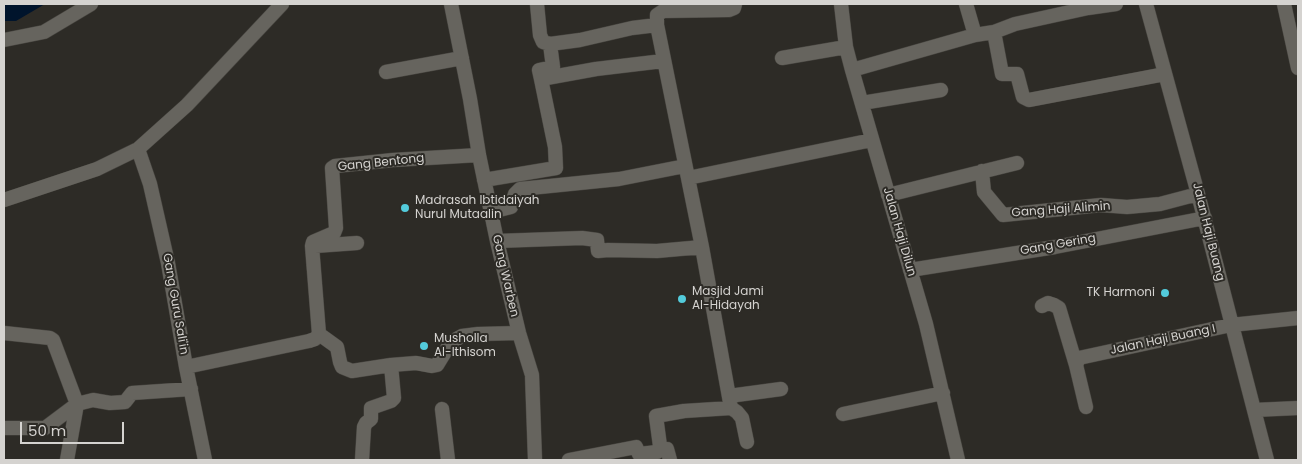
<!DOCTYPE html>
<style>
body{margin:0}
#map{position:relative;width:1302px;height:464px;overflow:hidden;background:#2d2b26;font-family:Poppins,sans-serif}
canvas{display:block}
.frame{position:absolute;inset:0;border:5px solid #d5d3d0;pointer-events:none}
.scale{position:absolute;left:20px;top:422px;width:104px;height:22px;box-sizing:border-box;border:2px solid #d5d3d0;border-top:0;padding-left:6px;font-size:15px;line-height:18px;white-space:nowrap;color:#d5d3d0;-webkit-text-stroke:4px #2d2b26;paint-order:stroke}
</style>
<div id="map">
<canvas width="1302" height="464"></canvas>
<div class="frame"></div>
<div class="scale">50 m</div>
</div>
<script>
const c = document.querySelector('canvas').getContext('2d');
c.lineJoin = 'round';
function fillPath(path, color) { c.fillStyle = color; c.fill(path, 'evenodd'); }
const shape = rows => new Path2D(rows.map(r => 'M' + r).join(''));
function stroke(path, color, width, dash) { c.strokeStyle = color; c.lineWidth = width; c.lineCap = dash ? 'butt' : 'round'; c.setLineDash(dash || []); c.stroke(path); }
function label(font, color, halo, rows, align = 'center') {
  c.font = font + ' Poppins,sans-serif'; c.lineWidth = 4; c.setLineDash([]); c.textBaseline = 'middle'; c.strokeStyle = halo; c.fillStyle = color; for (const [text, x, y, turn = 0] of rows) {
    c.save(); c.translate(x, y); c.rotate((+turn || 0) * Math.PI / 180); c.textAlign = isNaN(turn) ? turn : align; if (halo) c.strokeText(text, 0, 0); c.fillText(text, 0, 0); c.restore();
  }
}
const water = shape([
 [4,4,45,4,16,21,4,21]
]);
const minor = shape([
 [451,4,470,99,479,155,497,241,519,333,532,375,535,460],
 [537,4,540,35,543,42,550,44,580,40,632,28,657,25],
 [841,4,846,47,852,70,926,324,958,460],
 [966,4,975,35],
 [1146,4,1198,194,1267,460],
 [1284,4,1298,68],
 [994,32,1002,74,1017,74,1023,97,1029,100,1165,74],
 [4,40,44,32,91,4],
 [782,58,846,47],
 [852,70,975,35,994,32,1015,24,1088,8,1116,4],
 [386,72,462,58],
 [541,79,539,70,553,67,550,44],
 [862,103,941,90],
 [138,149,150,184,168,263,186,367,205,460],
 [982,171,984,192,1003,215,1101,205,1127,207,1160,204,1198,194],
 [688,178,872,140],
 [484,180,556,168,555,147,541,79,596,69,663,61],
 [888,195,1017,163],
 [4,200,97,169,138,149,187,105,282,4],
 [491,212,511,207,515,194,520,189,619,179,685,166],
 [497,241,582,238,597,240,598,251,608,250,657,251,702,247],
 [315,246,357,243],
 [910,270,1055,247,1205,218],
 [1042,306,1048,303,1054,305,1059,308,1076,365],
 [4,333,50,338,53,340,77,404,45,428,4,428],
 [319,334,337,347,340,362,342,367,352,371,391,365,394,398,391,401,371,408,371,419,366,423,364,427,362,460],
 [391,365,416,363,432,366,437,365,451,342,462,336,478,334,519,333],
 [186,367,309,341,315,339,319,334,312,246,313,242,334,233,336,228,332,168,335,166,393,160,479,155],
 [729,396,781,389],
 [1086,407,1076,365,1079,358,1231,325,1298,318],
 [731,408,702,247,657,25,657,15,663,11,729,10,734,8,735,4],
 [442,409,448,460],
 [1254,410,1298,408],
 [843,414,943,393],
 [659,449,667,449,670,460],
 [67,460,77,404,93,400,110,403,125,402,132,393,191,389],
 [569,460,636,447,639,454,657,452,660,446,656,416,684,411,731,408,737,412,742,418,747,442]
]);
const markers = [
 [405,208,5,"#53cbdb"],
 [1165,293,5,"#53cbdb"],
 [682,299,5,"#53cbdb"],
 [424,346,5,"#53cbdb"]
];
const streetNames = [
 ["Gang Bentong",381,163,-6],
 ["Gang Haji Alimin",1061,210,-4],
 ["Jalan Haji Dilun",899,232,74],
 ["Jalan Haji Buang",1208,232,76],
 ["Gang Gering",1058,245,-10],
 ["Gang Warben",505,276,77],
 ["Gang Guru Sali'in",175,304,80],
 ["Jalan Haji Buang I",1163,340,-12]
];
const poiNames = [
 ["Madrasah Ibtidaiyah",415,201],
 ["Nurul Mutaalin",415,215],
 ["Masjid Jami",692,292],
 ["Al-Hidayah",692,306],
 ["TK Harmoni",1155,293,"right"],
 ["Musholla",434,339],
 ["Al-Ithisom",434,353]
];
fillPath(water, '#00142c');
stroke(minor, '#484641', 15);
stroke(minor, '#66645e', 14);
for (const [x, y, r, color] of markers) { const dot = new Path2D(); dot.arc(x, y, r, 0, 2 * Math.PI); c.fillStyle = color; c.fill(dot); stroke(dot, '#2d2b26', 2); }
label('12px', '#d5d3d0', '#2d2b26', streetNames);
label('12px', '#d5d3d0', '#2d2b26', poiNames, 'left');
</script>
